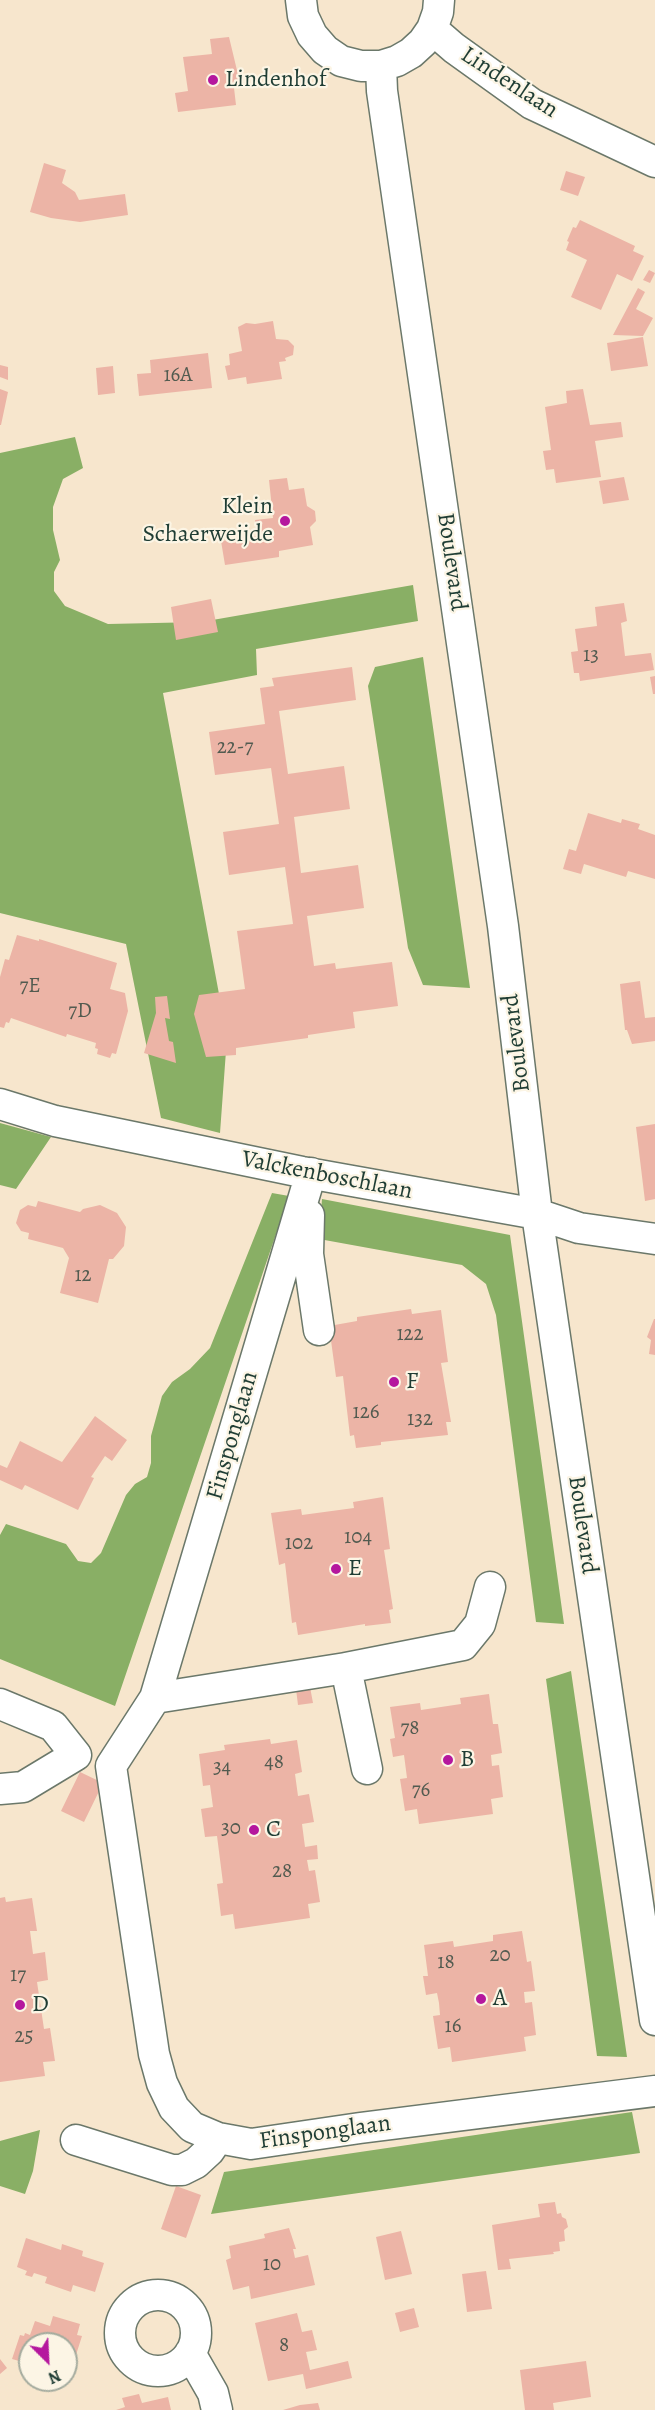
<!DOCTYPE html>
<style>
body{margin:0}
#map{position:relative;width:655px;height:2410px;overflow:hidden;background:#f7e6cd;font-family:Alegreya,serif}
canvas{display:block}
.north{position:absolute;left:18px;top:2332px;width:60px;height:60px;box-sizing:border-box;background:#fcf5e5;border:2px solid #a4ab9e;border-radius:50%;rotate:156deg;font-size:16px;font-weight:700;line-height:24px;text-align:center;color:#1f3d34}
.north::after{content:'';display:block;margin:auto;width:21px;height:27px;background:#b5179e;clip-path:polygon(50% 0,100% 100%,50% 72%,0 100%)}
</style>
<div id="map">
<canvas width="655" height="2410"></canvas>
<div class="north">N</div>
</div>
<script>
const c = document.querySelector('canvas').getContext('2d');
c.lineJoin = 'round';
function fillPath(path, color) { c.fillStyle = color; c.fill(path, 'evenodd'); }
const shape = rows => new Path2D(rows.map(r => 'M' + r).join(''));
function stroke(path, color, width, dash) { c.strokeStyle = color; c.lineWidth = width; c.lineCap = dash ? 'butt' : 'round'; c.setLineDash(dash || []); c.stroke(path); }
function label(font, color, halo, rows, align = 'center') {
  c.font = font + ' Alegreya,serif'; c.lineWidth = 4.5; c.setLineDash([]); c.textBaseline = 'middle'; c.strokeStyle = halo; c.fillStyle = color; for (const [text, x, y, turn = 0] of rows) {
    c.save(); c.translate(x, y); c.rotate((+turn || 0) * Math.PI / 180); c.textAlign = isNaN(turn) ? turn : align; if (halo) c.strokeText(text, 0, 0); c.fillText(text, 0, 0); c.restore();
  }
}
const forest = shape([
 [75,437,83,468,63,479,53,507,53,530,60,560,54,572,54,591,65,606,108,624,201,622,413,585,418,621,256,649,257,675,163,693,227,1037,220,1133,161,1118,126,944,0,913,0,453],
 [423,657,470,988,423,985,408,948,368,686,375,667],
 [0,1123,51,1137,16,1189,0,1185],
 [272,1193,289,1196,115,1706,0,1659,0,1535,6,1524,66,1544,78,1561,91,1563,101,1553,126,1495,135,1484,147,1477,151,1463,151,1436,162,1396,172,1382,190,1369,210,1348],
 [322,1199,510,1235,564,1624,536,1622,496,1315,486,1284,462,1265,319,1239],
 [571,1671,627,2057,597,2056,546,1679],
 [632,2112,640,2153,211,2214,224,2172],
 [40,2130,33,2171,25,2194,0,2186,0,2141]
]);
const building = shape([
 [229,37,241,87,234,88,236,105,178,112,175,93,188,91,183,57,212,54,210,39],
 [44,163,66,170,62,183,75,192,79,200,125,194,128,215,80,222,51,218,30,212],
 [566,171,585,177,578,196,560,190],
 [580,220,635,246,633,251,644,256,632,281,617,274,601,310,571,297,587,260,566,250,569,242,567,241,573,227,576,228],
 [649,270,655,273,650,283,643,280],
 [638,288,645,292,636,309,653,318,643,336,613,335],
 [273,321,276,339,288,340,294,346,293,355,285,358,286,361,279,362,282,379,247,384,246,377,228,380,225,366,230,365,229,354,242,351,238,327,246,323,255,324],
 [643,337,648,366,611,371,607,343],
 [208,353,212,388,139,396,137,374,151,373,150,360],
 [0,365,8,367,8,380,0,377],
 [113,366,115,393,98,395,96,368],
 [0,389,8,392,1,425,0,425],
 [583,389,590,425,621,422,623,437,595,441,601,477,556,483,554,469,546,470,543,451,551,450,545,407,567,403,566,391],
 [624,477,629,500,603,504,599,481],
 [287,478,289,490,304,488,307,506,315,511,316,521,310,527,313,545,279,551,279,557,225,565,221,541,257,536,255,520,273,518,269,480],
 [211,599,218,632,176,640,171,607],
 [624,603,627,621,621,623,625,656,651,653,654,670,580,681,579,673,574,673,571,652,578,651,575,629,597,626,595,607],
 [352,667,356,700,279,711,288,774,344,766,350,809,294,817,301,873,358,865,364,908,307,916,314,966,335,963,336,969,392,962,398,1006,353,1012,355,1028,308,1035,308,1038,236,1048,236,1055,206,1057,194,1014,199,995,245,989,237,931,293,924,285,867,229,875,223,832,279,824,271,768,215,775,209,732,265,724,260,688,274,686,272,678],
 [655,676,655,694,653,694,650,677],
 [588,813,621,823,622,819,640,824,638,829,655,835,655,879,628,871,626,877,584,864,581,874,563,869,569,849,576,851],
 [17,935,39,941,39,939,117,963,110,989,125,993,128,1011,116,1054,112,1053,110,1058,97,1054,98,1049,95,1048,96,1043,67,1034,66,1037,11,1018,9,1023,6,1022,4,1028,0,1027,0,977,5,959,9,960],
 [640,981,645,1018,655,1017,655,1041,632,1044,627,1030,625,1030,620,984],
 [167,996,170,1019,165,1018,169,1041,173,1042,176,1063,144,1053,156,1013,155,997],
 [655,1124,655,1199,645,1201,636,1127],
 [38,1201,80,1212,83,1209,100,1205,117,1213,126,1227,124,1246,113,1259,109,1259,98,1303,60,1293,69,1258,63,1248,28,1239,29,1233,21,1231,16,1223,20,1210,28,1205,36,1207],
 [411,1309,412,1314,441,1310,448,1362,441,1363,451,1422,446,1422,448,1435,381,1442,381,1445,356,1448,354,1435,350,1436,343,1376,336,1377,329,1326,357,1321,357,1317],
 [654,1319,655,1319,655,1355,649,1354,651,1340,647,1337],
 [95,1416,127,1440,112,1461,105,1456,91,1477,94,1478,78,1510,25,1485,22,1490,0,1480,0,1465,7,1468,20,1441,62,1462],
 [383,1497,390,1549,384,1550,393,1609,389,1610,391,1623,365,1626,365,1624,298,1635,296,1622,292,1623,285,1563,279,1565,271,1513,301,1509,302,1515,354,1508,353,1502],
 [310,1687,313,1703,298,1705,296,1689],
 [489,1694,493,1724,498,1724,502,1753,491,1755,492,1766,499,1765,503,1797,491,1799,493,1814,419,1824,417,1809,405,1811,400,1779,407,1778,404,1755,393,1757,390,1739,395,1738,390,1707,420,1703,421,1710,461,1704,460,1698],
 [270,1739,271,1744,297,1740,302,1772,295,1774,298,1796,309,1794,314,1822,302,1824,305,1847,317,1845,318,1859,307,1860,309,1871,315,1870,320,1902,308,1904,310,1918,235,1929,233,1914,221,1916,217,1884,223,1883,217,1836,205,1837,201,1809,213,1807,210,1785,203,1786,199,1754,225,1750,224,1745],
 [80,1772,103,1783,84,1822,61,1811],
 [5,1897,6,1902,32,1898,37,1931,30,1931,33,1954,45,1952,48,1980,37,1982,44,2029,50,2028,55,2061,43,2062,45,2076,0,2082,0,1898],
 [522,1931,527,1962,531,1961,535,1991,524,1992,525,2003,532,2002,536,2035,524,2037,526,2051,452,2062,450,2047,438,2049,433,2016,440,2015,439,2003,437,1993,426,1995,423,1976,428,1976,424,1945,453,1941,454,1947,493,1941,493,1935],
 [176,2186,201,2195,186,2238,161,2229],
 [555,2202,557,2214,561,2213,562,2217,566,2219,568,2227,564,2230,565,2241,559,2242,560,2251,553,2252,554,2254,509,2259,511,2269,498,2270,492,2225,540,2217,538,2204],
 [289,2228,296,2249,293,2249,295,2258,308,2255,315,2285,251,2299,249,2286,233,2290,226,2260,231,2258,229,2246,265,2238,264,2234],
 [401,2231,412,2274,385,2280,376,2237],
 [26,2238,61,2250,62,2244,83,2251,82,2256,104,2263,95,2292,73,2285,71,2292,45,2283,47,2277,34,2273,32,2277,25,2275,27,2271,17,2267],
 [486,2271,492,2309,467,2312,462,2274],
 [414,2308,419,2327,400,2332,395,2313],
 [297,2313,302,2332,312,2330,317,2350,306,2352,310,2370,348,2361,352,2378,306,2389,303,2374,268,2381,255,2323],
 [53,2316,80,2324,77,2335,82,2336,75,2358,66,2355,66,2344,30,2344,30,2364,12,2359,20,2335,24,2336,25,2333,30,2335,35,2321,50,2326],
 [0,2359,7,2368,0,2374],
 [586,2361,591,2397,553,2403,554,2410,525,2410,520,2370],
 [139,2394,142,2403,168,2397,171,2410,116,2410,125,2407,122,2398],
 [318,2403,320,2410,283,2410,300,2405]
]);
const minor = shape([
 [301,0,303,16,312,35,325,50,341,61,361,66,381,66,397,61,411,53,423,42,432,29,438,12,439,0],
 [432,29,454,48,532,104,655,162],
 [381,66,382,91,503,926,537,1214,655,2020],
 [0,1104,55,1121,302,1172,537,1214,579,1228,655,1239],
 [311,1173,155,1698,111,1766,154,2054,162,2083,174,2108,192,2127,218,2138,251,2144,360,2128,655,2091],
 [309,1215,308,1254,319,1330],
 [346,1668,367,1769],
 [155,1698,346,1668,463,1645,480,1624,490,1587],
 [0,1704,53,1726,76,1755],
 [0,1789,23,1787,76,1755],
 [76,2140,172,2170,182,2170,196,2163,209,2151,218,2138],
 '120 2333a38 38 0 1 1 76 0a38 38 0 1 1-76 0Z',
 [190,2353,213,2393,217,2410]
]);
const markers = [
 [213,80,6,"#b5179e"],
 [285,521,6,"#b5179e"],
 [394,1382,6,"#b5179e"],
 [336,1569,6,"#b5179e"],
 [448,1760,6,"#b5179e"],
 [254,1830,6,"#b5179e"],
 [481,1999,6,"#b5179e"],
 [20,2005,6,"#b5179e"]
];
const numberNames = [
 ["16A",178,376],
 ["13",591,656],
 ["22-7",235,748],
 ["7E",30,987],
 ["7D",80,1012],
 ["12",83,1276],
 ["122",410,1335],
 ["126",366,1413],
 ["132",420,1420],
 ["104",358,1538],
 ["102",299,1544],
 ["78",410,1729],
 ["48",274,1763],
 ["34",222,1768],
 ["76",421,1791],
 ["30",231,1829],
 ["28",282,1872],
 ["20",500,1956],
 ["18",446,1963],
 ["17",18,1976],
 ["16",453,2027],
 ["25",24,2037],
 ["10",272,2265],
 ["8",284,2346]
];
const poiNames = [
 ["Lindenhof",225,80],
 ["Klein",273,507,"right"],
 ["Schaerweijde",273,535,"right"],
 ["F",406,1382],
 ["E",348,1569],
 ["B",460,1760],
 ["C",266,1830],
 ["A",493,1999],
 ["D",32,2005]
];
const streetNames = [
 ["Lindenlaan",509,83,33],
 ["Boulevard",451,562,82],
 ["Boulevard",517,1043,-97],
 ["Valckenboschlaan",327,1176,11],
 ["Finsponglaan",233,1436,-74],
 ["Boulevard",582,1525,82],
 ["Finsponglaan",325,2133,-8]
];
fillPath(forest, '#89af65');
fillPath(building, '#ecb4a6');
stroke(minor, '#6b786a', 33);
stroke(minor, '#fff', 30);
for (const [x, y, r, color] of markers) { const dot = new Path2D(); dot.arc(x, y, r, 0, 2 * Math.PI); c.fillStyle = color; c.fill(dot); stroke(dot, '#fcf5e5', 2); }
label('21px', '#525b50', null, numberNames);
label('24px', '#1f3d34', '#fcf5e5', poiNames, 'left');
label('24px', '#1f3d34', '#fcf5e5', streetNames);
</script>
